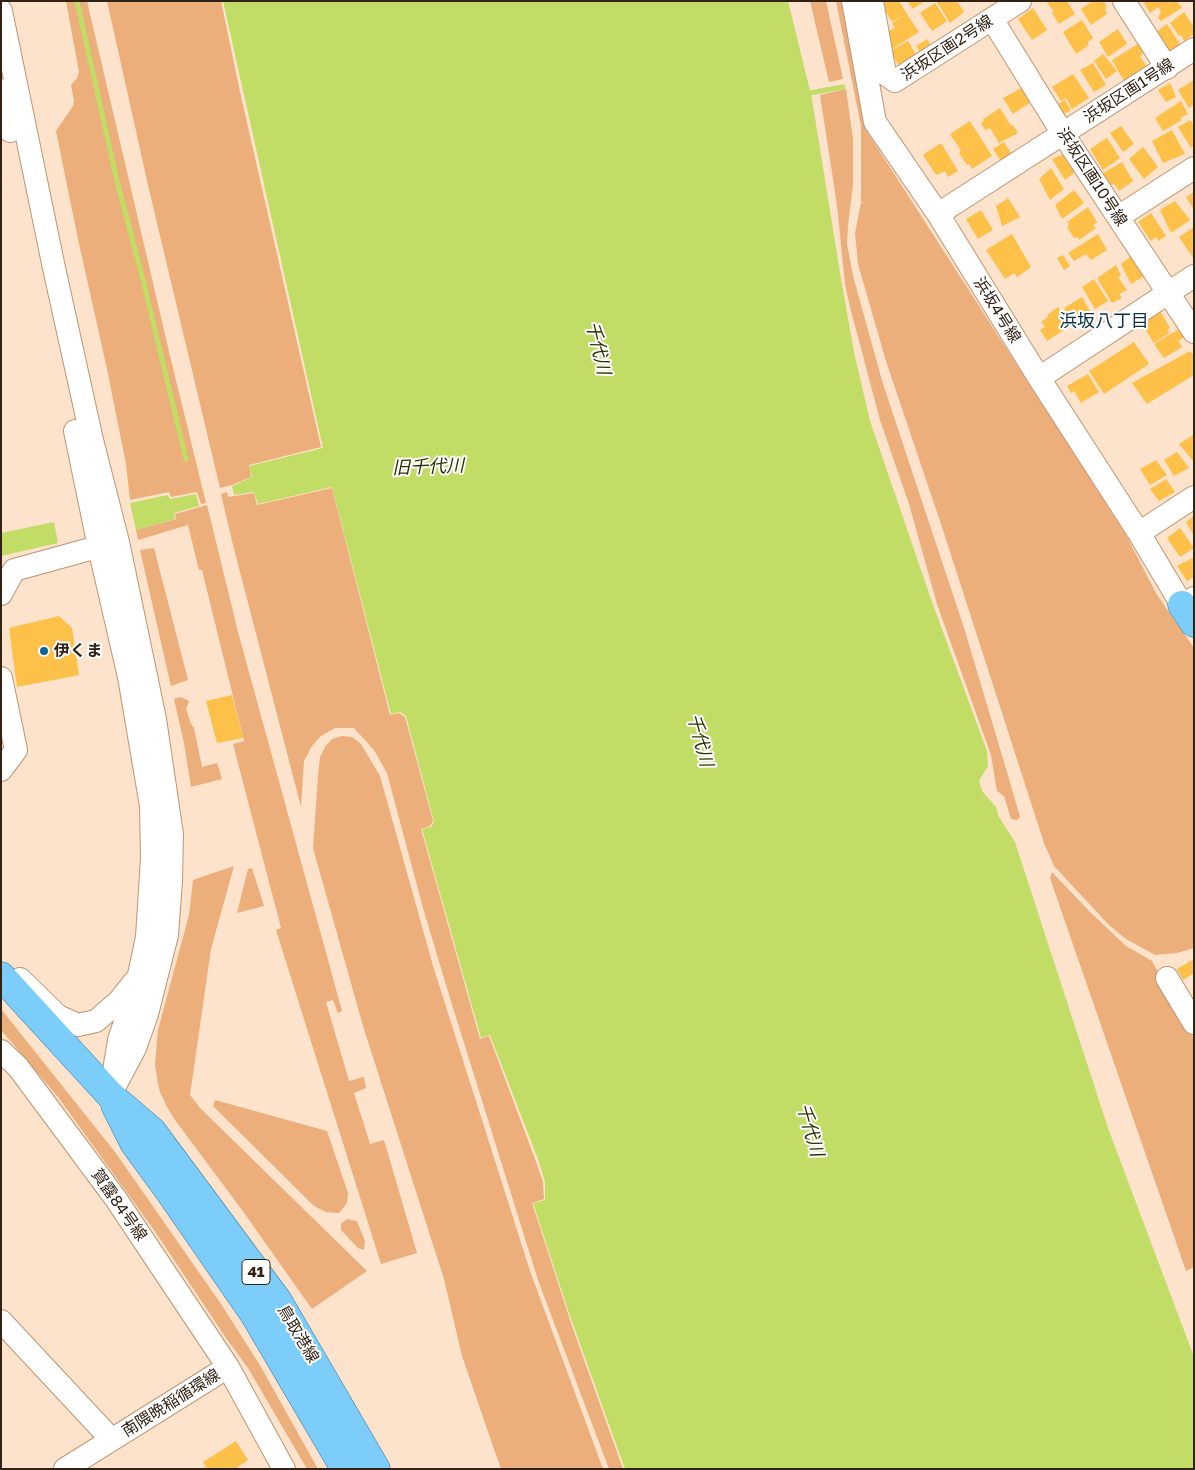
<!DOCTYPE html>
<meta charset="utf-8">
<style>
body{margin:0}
#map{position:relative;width:1195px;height:1470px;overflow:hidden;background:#fde2cc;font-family:"Golos Text",sans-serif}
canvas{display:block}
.frame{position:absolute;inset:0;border:2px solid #322214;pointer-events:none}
</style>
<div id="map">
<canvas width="1195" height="1470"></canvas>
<div class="frame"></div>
</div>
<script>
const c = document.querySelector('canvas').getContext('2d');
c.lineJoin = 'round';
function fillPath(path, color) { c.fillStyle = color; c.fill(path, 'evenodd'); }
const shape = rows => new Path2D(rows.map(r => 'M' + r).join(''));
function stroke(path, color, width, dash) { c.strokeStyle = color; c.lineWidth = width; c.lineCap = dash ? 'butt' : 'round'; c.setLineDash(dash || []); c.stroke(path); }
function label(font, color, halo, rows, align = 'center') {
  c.font = font + ' "Golos Text","Noto Sans JP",sans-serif'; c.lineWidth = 4; c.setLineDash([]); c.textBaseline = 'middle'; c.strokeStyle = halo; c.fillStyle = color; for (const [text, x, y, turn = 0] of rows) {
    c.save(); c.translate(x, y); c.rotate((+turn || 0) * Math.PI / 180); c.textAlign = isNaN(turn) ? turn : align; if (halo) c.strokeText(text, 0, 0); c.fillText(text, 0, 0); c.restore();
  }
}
const green = shape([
 [66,1,87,1,171,360,206,503,201,504,197,492,171,497,169,492,130,500,126,464,107,369,78,239,56,131,73,106,74,101,71,85,77,78,79,72],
 [107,1,221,1,240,92,321,447,249,465,251,477,232,485,220,488,148,185],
 [810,1,826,1,843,79,829,82],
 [836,1,845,1,866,130,1126,535,1157,595,1194,648,1194,948,1177,953,1155,955,1126,939,1109,925,1054,866,1044,843,943,530,886,361,858,264,855,233,861,203,864,202,861,202,861,126],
 [846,89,853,139,853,184,848,226,847,244,853,276,883,384,965,631,1009,779,1020,817,1017,820,1011,819,1004,796,997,791,991,755,937,604,909,504,880,420,850,307,845,284,837,205,820,95],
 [332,488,390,715,399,713,405,717,433,821,430,826,421,829,480,1039,489,1036,538,1167,543,1182,544,1199,532,1203,572,1326,623,1469,609,1469,538,1280,450,998,423,908,387,773,374,750,354,728,335,728,321,736,312,746,304,761,301,807,232,541,221,494,227,492,228,497,254,493,257,505],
 [207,505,238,632,342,1011,338,1013,333,1000,326,1002,349,1081,364,1077,366,1088,354,1093,370,1144,384,1140,417,1253,381,1264,276,930,281,928,233,744,244,741,202,570,199,570,188,525,138,540,136,530,176,519,175,514],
 [154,548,188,680,171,686,140,550],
 [181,697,189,701,186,709,191,724,194,728,202,767,217,763,222,779,191,787,184,743,174,699],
 [342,736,352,737,361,744,380,776,433,966,530,1271,603,1469,501,1469,495,1452,462,1356,444,1279,363,1026,313,848,318,776,320,757,325,747,332,739],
 [234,866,211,949,190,1095,200,1108,367,1271,312,1309,242,1210,175,1120,167,1107,160,1092,158,1084,155,1064,158,1030,189,915,193,880],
 [252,868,264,906,237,913,248,869],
 [1052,872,1090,912,1126,946,1152,961,1194,1039,1194,1267,1186,1271,1050,878],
 [1,1009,115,1152,221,1304,261,1367,318,1469,307,1469,248,1368,226,1338,154,1230,58,1097,1,1030],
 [215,1100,327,1131,348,1193,347,1203,339,1213,326,1212,314,1206,213,1106],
 [347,1219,357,1221,365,1241,364,1250,358,1248,341,1230,341,1224]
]);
const water = shape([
 [223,1,788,1,812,99,841,279,854,352,870,421,932,602,987,751,988,766,979,781,982,791,996,807,999,817,1015,842,1108,1128,1194,1357,1194,1469,625,1469,570,1316,533,1203,545,1200,545,1182,538,1159,493,1043,490,1035,481,1038,422,829,431,827,434,822,406,716,400,712,391,714,332,487,258,504,254,492,234,495,232,486,252,477,249,466,323,448],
 [196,494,199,506,174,513,175,519,136,530,130,503,168,495,170,499],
 [54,522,58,543,1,556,1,533]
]);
const stream = shape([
 [77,1,117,181,143,280,186,459],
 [804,94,843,87]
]);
const building = shape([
 [879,1,899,1,907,14,892,22],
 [907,1,925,1,913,9],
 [939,1,957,1,964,12,950,23,937,2],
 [1046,1,1067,1,1075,14,1059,24,1052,13,1054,12],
 [1093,1,1100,1,1101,3,1104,1,1107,7,1105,8,1107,14,1091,25,1081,9],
 [1146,1,1177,1,1182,8,1161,21,1158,18,1161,11,1158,7,1150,13,1144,3],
 [935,3,947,21,932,31,920,13],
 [1033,8,1047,30,1032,40,1018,19],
 [1184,12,1194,27,1194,34,1184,41,1181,35,1179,36,1170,23],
 [907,14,919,32,889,51,886,41,891,38,887,32,895,28,892,23],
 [1082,20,1093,38,1088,42,1089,45,1076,54,1063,32],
 [1167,24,1180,44,1167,52,1152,35],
 [1118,29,1127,44,1108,57,1099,42],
 [927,39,932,47,921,54,916,46],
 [908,41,918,58,901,69,890,51],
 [1138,44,1144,53,1140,56,1147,67,1124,81,1112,60],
 [1103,54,1117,71,1106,79,1094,61],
 [1093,63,1106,85,1094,92,1080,70],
 [1073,74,1089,98,1072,109,1066,98,1061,101,1052,87],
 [1194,80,1194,105,1189,108,1178,90],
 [1170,83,1176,97,1166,102,1158,90],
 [1023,87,1031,102,1013,114,1003,98],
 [1065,100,1071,110,1064,114,1058,104],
 [1181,101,1188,114,1180,118,1182,120,1163,131,1155,118],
 [1000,108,1011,126,1013,125,1018,133,999,143,990,128,985,130,981,123,984,121,983,119],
 [1190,120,1194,125,1194,146,1191,148,1178,127],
 [970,121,992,156,972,169,969,164,967,165,959,153,961,151,950,134],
 [1121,126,1134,144,1123,152,1110,133],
 [1172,130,1185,154,1163,163,1152,141],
 [1107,138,1120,158,1103,170,1090,149],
 [1004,142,1013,156,1002,163,993,149],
 [941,143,958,171,948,177,945,171,936,175,923,155],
 [1143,147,1158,167,1144,179,1129,159],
 [1069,152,1076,171,1065,180,1052,159],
 [1122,162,1133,181,1119,191,1114,184,1111,185,1103,173],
 [1051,168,1064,189,1050,200,1039,179],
 [1074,190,1084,203,1062,219,1055,205],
 [1194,192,1194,210,1186,197],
 [1008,198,1020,217,1002,226,996,206],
 [1175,201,1190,220,1171,233,1160,210],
 [1088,207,1097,222,1093,225,1096,228,1079,240,1078,237,1074,238,1067,227,1069,225,1067,222],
 [981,210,993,230,978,239,966,219],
 [1151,213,1166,236,1158,241,1156,237,1151,241,1138,222],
 [1194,227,1194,259,1179,237],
 [1012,234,1031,267,1017,277,1014,273,1005,279,986,250],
 [1098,234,1107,250,1091,260,1086,254,1074,261,1068,253],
 [1063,255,1070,266,1064,270,1057,258],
 [1131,256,1146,275,1131,284,1121,264],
 [1116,265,1121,275,1118,277,1127,290,1119,294,1122,298,1112,303,1097,278],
 [1094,279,1108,301,1095,309,1082,287],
 [1082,297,1092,315,1074,325,1064,308],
 [1058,307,1070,326,1047,341,1040,330,1045,327,1041,322,1048,317,1047,315],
 [1160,311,1170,328,1167,330,1170,333,1154,343,1141,323],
 [1179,329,1185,337,1178,341,1182,347,1164,358,1154,344],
 [1134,342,1149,364,1104,394,1089,371],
 [1190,351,1194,356,1194,375,1147,404,1132,383],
 [1088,374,1099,392,1081,403,1074,391,1071,393,1067,386],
 [1193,435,1194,436,1194,462,1179,444],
 [1177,452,1189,468,1174,476,1164,460],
 [1156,460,1167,475,1150,485,1140,469],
 [1166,479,1175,492,1159,501,1150,489],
 [1194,516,1194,536,1186,522],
 [1180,528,1194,548,1180,557,1167,538],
 [1194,557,1194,577,1187,581,1177,566],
 [59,616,72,628,79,675,17,687,9,628],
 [232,695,243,738,217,743,206,701],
 [1194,959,1194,973,1183,980,1177,969],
 [236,1441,248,1460,235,1469,207,1469,203,1462]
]);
const minor = shape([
 [853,1,875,122,938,214,1039,378,1139,533,1182,605,1194,598],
 [872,1,885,74,895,81,1020,1],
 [1124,1,1167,68],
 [1,11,54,268,92,440,118,542,155,719,172,834,171,881,167,935,147,1014,135,1048,110,1095],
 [992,19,1063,134,1194,332],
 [1,90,10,131],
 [938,214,1194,49],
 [1118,217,1194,168],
 [1039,378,1194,276],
 [75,431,99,547,129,677,151,806,152,858,147,937,136,989,119,1040,113,1077],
 [1139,533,1194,497],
 [1,594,14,570,112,543],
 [1,678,16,750,1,770],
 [1167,978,1194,1023],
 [20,979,58,1016,78,1025,96,1021,119,1001,134,982],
 [1,1051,18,1067,116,1199,228,1367],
 [1,1321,111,1439],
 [65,1469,228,1367,284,1469]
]);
const major = shape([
 [1182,605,1194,623],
 [1,976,110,1095,152,1131,278,1301,376,1469],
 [115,1105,134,1143,169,1191,254,1314,345,1469]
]);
const markers = [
 [44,651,5,"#0a6495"]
];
const shields = [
 [256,1272,28]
];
const shieldNames = [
 ["41",256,1272]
];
const streetNames = [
 ["浜坂区画2号線",947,48,-33],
 ["浜坂区画1号線",1129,91,-33],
 ["浜坂区画10号線",1092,177,57],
 ["浜坂4号線",997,310,58],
 ["賀露84号線",119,1205,55],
 ["鳥取港線",298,1334,59],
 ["南隈晩稲循環線",171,1403,-32]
];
const poiNames = [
 ["伊くま",54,651]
];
const neighbourhoodNames = [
 ["浜坂八丁目",1104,321]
];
const waterNames = [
 ["千代川",598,348,77],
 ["旧千代川",428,467,-2],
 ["千代川",700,740,75],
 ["千代川",810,1130,74]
];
fillPath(green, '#ecae7a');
fillPath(water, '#c1dd66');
stroke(stream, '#c1dd66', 5);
fillPath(building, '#fdc049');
stroke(minor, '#bf9572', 24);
stroke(major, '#2b7ca8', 29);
stroke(minor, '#fff', 22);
stroke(major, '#7dcdfb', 28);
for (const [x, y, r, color] of markers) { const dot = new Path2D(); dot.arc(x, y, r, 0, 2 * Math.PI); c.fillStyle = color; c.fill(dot); stroke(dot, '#fff', 2); }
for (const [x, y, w] of shields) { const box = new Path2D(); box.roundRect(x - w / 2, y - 12.5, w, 25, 4); c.fillStyle = '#fff'; c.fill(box); stroke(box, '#322214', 1); }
label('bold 15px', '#322214', null, shieldNames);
label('16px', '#322214', '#fff', streetNames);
label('bold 16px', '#322214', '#fff', poiNames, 'left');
label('18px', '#0a3048', '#fff', neighbourhoodNames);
label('italic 18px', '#2a3301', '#fff', waterNames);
</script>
